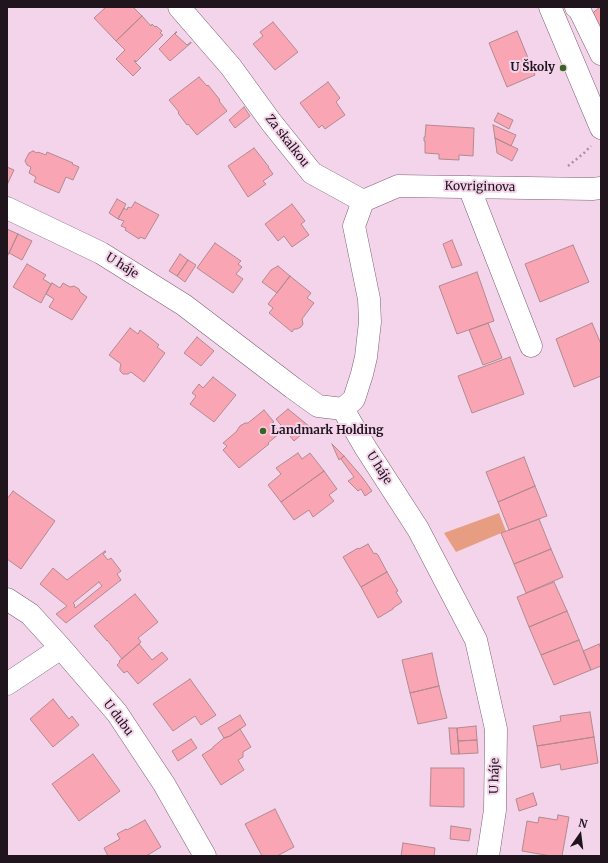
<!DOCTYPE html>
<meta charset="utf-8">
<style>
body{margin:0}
#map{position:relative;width:608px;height:863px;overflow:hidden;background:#f4d4ea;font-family:Merriweather,serif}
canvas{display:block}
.frame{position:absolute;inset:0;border:8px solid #20151d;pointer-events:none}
.north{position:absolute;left:560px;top:815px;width:40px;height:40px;-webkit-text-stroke:3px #f4d4ea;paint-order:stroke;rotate:14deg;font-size:11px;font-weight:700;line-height:16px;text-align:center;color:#20151d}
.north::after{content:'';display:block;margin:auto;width:14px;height:18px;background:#20151d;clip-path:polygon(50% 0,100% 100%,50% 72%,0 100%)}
</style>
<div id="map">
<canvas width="608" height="863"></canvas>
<div class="frame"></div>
<div class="north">N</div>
</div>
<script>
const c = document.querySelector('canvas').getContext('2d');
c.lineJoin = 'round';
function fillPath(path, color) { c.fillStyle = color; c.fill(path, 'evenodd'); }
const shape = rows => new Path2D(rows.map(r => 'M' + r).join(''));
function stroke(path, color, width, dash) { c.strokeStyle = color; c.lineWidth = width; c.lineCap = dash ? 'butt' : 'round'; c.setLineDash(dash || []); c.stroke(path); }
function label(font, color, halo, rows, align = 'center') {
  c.font = font + ' Merriweather,serif'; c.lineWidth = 4; c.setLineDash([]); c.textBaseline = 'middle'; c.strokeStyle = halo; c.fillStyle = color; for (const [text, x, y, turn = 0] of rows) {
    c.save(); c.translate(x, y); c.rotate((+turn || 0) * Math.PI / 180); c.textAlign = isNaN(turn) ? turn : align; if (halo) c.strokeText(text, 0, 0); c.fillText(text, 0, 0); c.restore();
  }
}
const green = shape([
 [499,513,506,531,456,552,444,533]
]);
const building = shape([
 [106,7,133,7,142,16,116,41,94,18,106,7],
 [600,7,601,7,601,30,589,16,600,7],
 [142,16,151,26,152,24,155,27,156,26,162,31,160,33,163,35,136,62,135,60,134,61,141,68,133,76,116,59,125,50,116,41,142,16],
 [273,22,298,52,275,70,253,44,263,36,260,32,273,22],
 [517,31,535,75,507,87,489,43,517,31],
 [176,32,177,32,175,34,187,45,191,42,191,43,170,61,159,49,176,32],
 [199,77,207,86,208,85,220,100,219,101,227,111,197,135,188,124,187,125,178,113,179,112,169,100,199,77],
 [328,82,340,98,336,102,345,115,325,129,322,125,319,128,300,103,328,82],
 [244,107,250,116,235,128,229,120,244,107],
 [498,113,513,120,509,129,494,121,498,113],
 [426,125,474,128,473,156,459,155,459,160,439,159,439,154,425,153,425,141,424,141,424,137,425,137,426,125],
 [493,125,516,135,511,146,495,138,493,125],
 [495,138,518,149,512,161,497,153,495,138],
 [254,148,269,167,268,167,273,174,263,181,266,184,248,197,228,166,254,148],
 [33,151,37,153,38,152,46,155,47,152,73,163,72,164,79,167,73,180,66,177,59,193,34,182,36,177,29,173,31,167,27,165,25,161,29,153,33,151],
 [7,167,14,170,7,185,7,167],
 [117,199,126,204,118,219,109,213,117,199],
 [135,202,159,215,145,239,140,237,139,239,125,230,126,228,121,226,124,221,118,219,124,208,127,210,128,207,131,208,135,202],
 [292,204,305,221,301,224,309,235,292,247,284,236,278,241,265,224,292,204],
 [7,229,18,234,7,257,7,229],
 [18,234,32,241,22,260,9,253,18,234],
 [452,240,462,265,452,268,443,244,452,240],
 [215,243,241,261,238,264,242,267,236,274,243,279,233,293,197,268,215,243],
 [573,245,589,282,540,302,525,264,573,245],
 [180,254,188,260,177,276,169,271,180,254],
 [188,260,196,265,185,282,177,276,188,260],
 [27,264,46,275,43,279,51,284,41,303,13,287,27,264],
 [278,266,290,276,277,293,262,282,271,270,278,266],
 [477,272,494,321,457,334,439,286,477,272],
 [290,276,311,293,307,298,314,303,302,319,303,324,301,327,297,329,294,329,292,332,269,313,273,308,268,304,290,276],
 [52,283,60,288,63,283,70,287,74,286,79,289,80,292,87,297,72,320,49,307,54,299,46,294,52,283],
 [488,323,502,358,483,365,469,330,488,323],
 [592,323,601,344,601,376,574,387,556,339,592,323],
 [130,328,138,334,140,330,153,340,159,345,157,347,165,353,144,382,131,372,128,374,123,374,120,371,120,368,121,364,109,355,130,328],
 [197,337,214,351,201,366,184,353,197,337],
 [510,357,524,394,472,413,458,376,510,357],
 [213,377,236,395,214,422,190,404,196,396,192,393,199,384,203,388,213,377],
 [288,409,310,427,294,441,276,419,288,409],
 [264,410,274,422,272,423,280,433,268,443,269,444,239,468,223,450,227,446,223,443,236,432,240,426,245,423,248,423,264,410],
 [332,444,344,456,339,460,332,444],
 [298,453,302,459,310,453,324,471,281,502,268,485,281,474,276,468,298,453],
 [344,456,362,477,372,491,365,496,361,489,358,491,348,481,354,477,341,459,344,456],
 [524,457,535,486,498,502,486,472,524,457],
 [324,471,337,489,329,495,334,501,313,517,309,510,294,520,281,502,324,471],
 [535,486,547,516,509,530,498,502,535,486],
 [13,491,55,521,21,569,7,559,7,499,13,491],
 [539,519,551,549,514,564,501,533,539,519],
 [368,544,374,554,376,553,378,555,387,572,361,587,343,557,358,548,359,549,368,544],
 [551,549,563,577,526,593,514,564,551,549],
 [105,551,106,552,103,554,108,560,111,558,121,571,117,574,121,580,66,623,56,614,67,606,40,584,53,568,67,580,105,551],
 [99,582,102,586,75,608,74,606,75,605,73,603,99,582],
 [387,572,398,591,396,592,402,602,393,608,393,609,378,618,361,587,387,572],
 [554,582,567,611,529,627,517,597,554,582],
 [135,594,158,622,138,638,141,642,122,659,107,640,107,641,94,626,135,594],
 [567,611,579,640,541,655,529,627,567,611],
 [579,640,591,670,554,685,541,655,579,640],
 [139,644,152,660,162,652,168,659,138,684,127,671,124,673,117,665,120,662,119,661,139,644],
 [599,644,601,649,601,666,591,670,583,651,599,644],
 [432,653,439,686,410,693,402,660,432,653],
 [190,679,216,715,201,725,195,716,173,731,153,704,190,679],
 [439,686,447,718,418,724,410,693,439,686],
 [53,699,69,719,72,716,79,725,53,747,30,719,53,699],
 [590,712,594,737,537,746,533,726,561,721,560,716,590,712],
 [240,715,246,725,230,736,224,738,218,728,240,715],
 [476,726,477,740,458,741,457,728,476,726],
 [449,728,457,728,459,754,451,754,449,728],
 [240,729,251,747,243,752,243,757,238,760,244,770,221,785,202,755,213,748,213,747,224,738,230,736,240,729],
 [594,737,598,763,561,770,560,764,541,768,537,746,594,737],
 [191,739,197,748,178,761,172,751,191,739],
 [477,740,478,753,459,754,458,741,477,740],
 [93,754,120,791,79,821,52,784,93,754],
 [431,768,464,768,464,807,430,806,431,768],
 [533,793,537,805,519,811,516,799,533,793],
 [275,809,294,847,277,856,262,856,245,824,275,809],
 [558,815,569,817,562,856,551,856,522,851,527,821,538,823,539,817,557,820,558,815],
 [145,820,161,847,146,856,108,856,104,848,120,839,117,834,126,829,127,830,145,820],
 [451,826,471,829,469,841,450,839,451,826],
 [403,843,435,848,434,856,401,856,403,843]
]);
const path = shape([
 [568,166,584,153,591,146]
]);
const minor = shape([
 [179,7,231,67,271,122,312,173,363,201],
 [550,7,601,128],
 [576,7,579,9,601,54],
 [469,187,531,346],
 [363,201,398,186,592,189,601,188],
 [7,208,101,253,184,305,293,388,318,406,343,409],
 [343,409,365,447,418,529,476,640,496,729,495,810,488,856],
 [343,409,354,399,362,374,366,357,370,322,369,299,354,226,363,201],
 [7,599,30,614,61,648,117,713,164,784,205,856],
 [7,684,61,648]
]);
const markers = [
 [563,68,4,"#376524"],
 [263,431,4,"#376524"]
];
const poiNames = [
 ["U Školy",555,68],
 ["Landmark Holding",271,431,"left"]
];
const streetNames = [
 ["Za skalkou",287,141,52],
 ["Kovriginova",480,187,1],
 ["U háje",122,266,32],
 ["U háje",379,468,57],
 ["U dubu",118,718,53],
 ["U háje",495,776,-89]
];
fillPath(green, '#e79d82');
fillPath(building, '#faa5b3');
stroke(building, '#b08a90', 1);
stroke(minor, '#7c6074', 23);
stroke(path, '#a991a2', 2.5, [2, 3]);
stroke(minor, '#fff', 22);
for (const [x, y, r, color] of markers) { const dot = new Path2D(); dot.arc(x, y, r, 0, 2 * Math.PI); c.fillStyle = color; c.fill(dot); stroke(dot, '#f4d4ea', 1.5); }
label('bold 12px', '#20151d', '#f4d4ea', poiNames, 'right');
label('12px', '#20151d', '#f4d4ea', streetNames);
</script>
